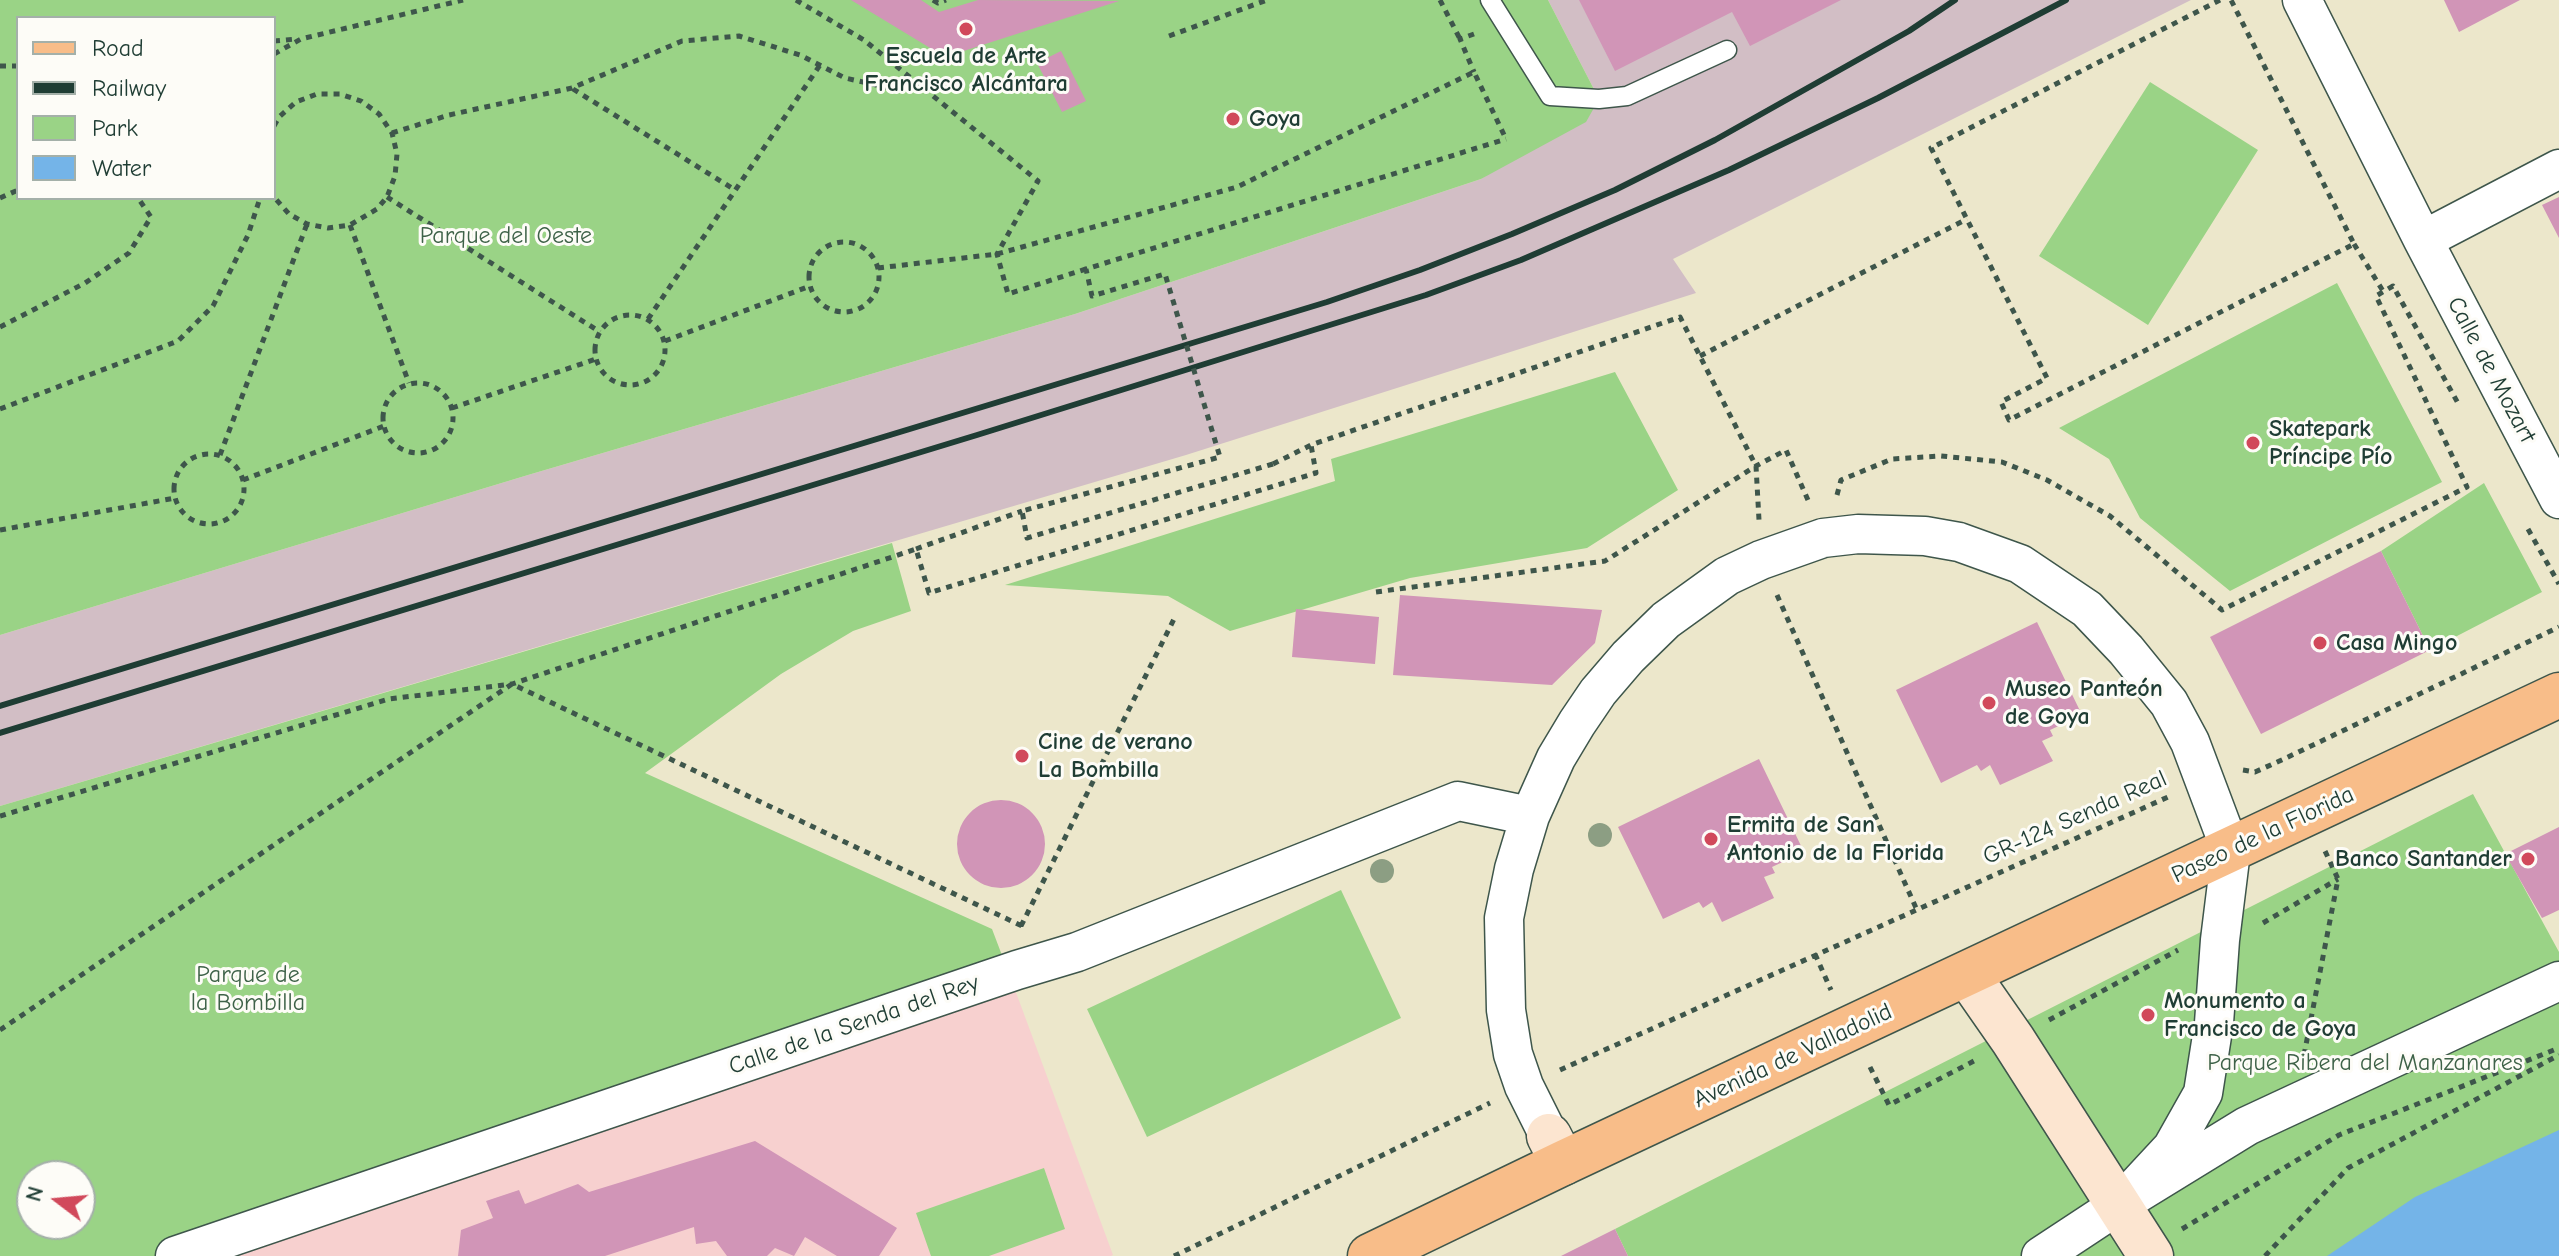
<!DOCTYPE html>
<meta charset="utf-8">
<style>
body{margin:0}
#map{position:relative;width:2559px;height:1256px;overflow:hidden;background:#ece7cb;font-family:"Comic Neue",sans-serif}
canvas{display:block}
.legend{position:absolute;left:16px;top:16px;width:260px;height:184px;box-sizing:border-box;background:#fdfcf7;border:2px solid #a4b0a9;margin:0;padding:10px 14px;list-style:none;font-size:24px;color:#1f3d34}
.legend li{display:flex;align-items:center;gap:16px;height:40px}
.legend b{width:40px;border:2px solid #a4b0a9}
.north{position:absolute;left:16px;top:1160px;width:80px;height:80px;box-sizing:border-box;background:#fdfcf7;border:2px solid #a4b0a9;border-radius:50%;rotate:286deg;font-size:22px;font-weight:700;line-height:32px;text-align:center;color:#1f3d34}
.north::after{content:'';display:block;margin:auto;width:28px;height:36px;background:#d1495b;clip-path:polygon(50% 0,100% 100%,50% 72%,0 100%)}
</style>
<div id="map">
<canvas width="2559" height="1256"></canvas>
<ul class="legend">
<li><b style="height:10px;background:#f8bd89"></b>Road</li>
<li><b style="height:10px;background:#1f3d34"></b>Railway</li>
<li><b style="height:22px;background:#9ad386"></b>Park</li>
<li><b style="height:22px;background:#74b4e8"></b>Water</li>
</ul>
<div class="north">N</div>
</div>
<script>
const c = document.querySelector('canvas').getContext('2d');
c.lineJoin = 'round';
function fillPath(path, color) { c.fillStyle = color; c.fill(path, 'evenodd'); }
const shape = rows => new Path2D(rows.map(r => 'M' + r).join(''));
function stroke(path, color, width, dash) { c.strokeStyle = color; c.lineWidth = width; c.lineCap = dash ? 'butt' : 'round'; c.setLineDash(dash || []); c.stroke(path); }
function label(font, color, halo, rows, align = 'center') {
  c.font = font + ' "Comic Neue",sans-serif'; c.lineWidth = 6; c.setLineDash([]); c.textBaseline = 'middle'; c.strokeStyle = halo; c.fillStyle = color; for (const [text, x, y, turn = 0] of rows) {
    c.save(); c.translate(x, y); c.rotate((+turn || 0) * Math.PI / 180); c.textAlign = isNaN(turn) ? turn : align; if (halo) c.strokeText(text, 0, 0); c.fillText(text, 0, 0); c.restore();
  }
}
const built = shape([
 [1014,987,1113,1255,1111,1256,222,1256]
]);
const industrial = shape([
 [1548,0,2191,0,1673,259,1696,293,1186,455,0,806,0,635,528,475,1075,314,1481,179,1599,99]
]);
const green = shape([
 [0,0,1548,0,1599,99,1586,122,1481,179,1075,314,528,475,0,635],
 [18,18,274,18,274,198,18,198],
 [2150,82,2258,150,2148,325,2039,256],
 [2337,283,2442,482,2230,591,2140,518,2109,459,2059,428],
 [1615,372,1678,490,1587,548,1410,578,1230,631,1168,596,1005,585,1335,481,1331,459],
 [2484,483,2542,592,2430,650,2381,551],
 [892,543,911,611,853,631,781,674,645,773,992,929,1014,987,222,1256,0,1256,0,806],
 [32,1176,80,1176,80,1224,32,1224],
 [2473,794,2559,952,2559,1256,1628,1256,1615,1229],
 [1341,890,1401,1018,1147,1137,1087,1009],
 [1044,1168,1065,1229,989,1256,931,1256,916,1213]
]);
const water = shape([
 [2559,1130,2559,1256,2327,1256,2415,1197]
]);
const building = shape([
 [851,0,921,0,939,12,978,0,1119,1,945,57],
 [1579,0,1841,0,1750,46,1732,12,1615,71],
 [2444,0,2520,0,2459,32],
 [1061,51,1086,101,1062,112,1037,63],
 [2559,197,2559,238,2542,205],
 [2381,551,2430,650,2261,734,2210,637],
 [1400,595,1602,610,1595,643,1552,685,1393,675],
 [1296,609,1379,617,1375,664,1292,657],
 [2037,622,2082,715,2050,730,2053,736,2042,741,2053,761,2000,785,1990,765,1981,771,1977,765,1941,783,1896,690],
 [1759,759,1804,852,1772,867,1775,873,1764,877,1774,898,1722,922,1712,902,1703,908,1699,902,1663,919,1618,827],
 '957 844a44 44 0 1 1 88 0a44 44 0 1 1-88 0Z',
 [2559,827,2559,910,2542,918,2505,854],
 [755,1141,897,1228,879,1256,837,1256,805,1237,794,1256,775,1248,767,1256,727,1256,716,1241,696,1244,694,1227,605,1256,458,1256,461,1230,493,1218,486,1201,519,1190,525,1204,578,1184,589,1192],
 [1615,1229,1628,1256,1561,1256]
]);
const path = shape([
 [796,0,864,40,1038,181,997,254,1008,294,1086,269],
 [933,0,938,3,946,0],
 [1440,0,1460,39],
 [2220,0,1931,148,2047,378,2001,402,2009,420,2354,244,2231,0],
 [1474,34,1460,39,1474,72],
 [1169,36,1267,0],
 [274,41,296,39],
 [274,54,301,39,463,0],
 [0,66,18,66],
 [573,89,735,190],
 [274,126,279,117,296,102,317,94,340,94,361,101,379,114,392,133,397,154,395,176,387,197,377,209,350,225,328,228,307,224,289,214,274,197],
 [392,133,449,115,572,88,682,41,739,36,800,55,845,78,894,89,922,89],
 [387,197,600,332],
 [0,198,18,190],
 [350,225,409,383],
 '809 277a35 35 0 1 1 70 0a35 35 0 1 1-70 0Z',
 [2354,244,2383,291],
 [878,268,997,254,1237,187,1474,72,1506,139],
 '595 350a35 35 0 1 1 70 0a35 35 0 1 1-70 0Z',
 [648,319,820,65],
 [0,327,85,283,129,253,151,217,138,198],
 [665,341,810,286],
 [1700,356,1967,219],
 '383 418a35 35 0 1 1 70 0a35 35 0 1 1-70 0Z',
 [452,408,596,359],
 [0,409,178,341,213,306,248,235,260,198],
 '174 489a35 35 0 1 1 70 0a35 35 0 1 1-70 0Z',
 [220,455,307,224],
 [1273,464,1311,445,1680,317,1756,466,1759,520],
 [243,480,384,426],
 [1837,495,1841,480,1892,459,1941,456,2002,462,2047,480,2110,516,2222,610,2467,487,2376,296,2393,286,2459,405],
 [2528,529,2559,584],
 [0,530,175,498],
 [916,549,1022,511],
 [1376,592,1605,561,1756,466,1786,450,1808,500],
 [1777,595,1916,908],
 [2243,770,2255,772,2286,758,2559,627],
 [0,816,389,699,512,684,916,549,929,593,1316,473,1311,445],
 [2263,923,2338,879],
 [1021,926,1174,619],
 [1815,954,1831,990],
 [2049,1020,2178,950],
 [0,1030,512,684,1022,926],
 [2304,1055,2338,879,2325,851],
 [1870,1067,1889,1105,1974,1061],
 [1560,1070,2168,797],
 [2182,1229,2339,1135,2559,1048],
 [1174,1256,1490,1103],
 [2265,1256,2348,1168,2559,1055]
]);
const lane = shape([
 [1490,0,1550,96,1599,99,1627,96,1727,50]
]);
const street = shape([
 [2302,0,2423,240,2559,499],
 [2423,240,2559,169],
 [1549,1136,1524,1086,1513,1054,1506,1010,1504,918,1514,869,1530,816,1556,758,1577,723,1598,692,1628,657,1666,620,1727,576,1761,560,1823,538,1858,534,1925,536,1959,542,2020,564,2087,609,2126,650,2169,703,2190,742,2231,851,2220,940,2214,1023,2203,1093,2172,1148,2120,1204],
 [175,1256,1017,970,1077,952,1458,801,1530,816],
 [2041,1256,2120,1204,2247,1126,2559,981]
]);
const secondary = shape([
 [1967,974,2013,1040,2151,1256],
 [1549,1136,1563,1163]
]);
const primary = shape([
 [1370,1256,1563,1163,2559,695]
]);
const rail = shape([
 [0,706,1327,302,1420,270,1512,234,1615,190,1715,140,1909,31,1955,0],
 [0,733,977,435,1426,295,1521,260,1729,170,1878,98,2066,0]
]);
const pathBridge = shape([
 [1273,464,1027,538,1022,511,1220,457,1165,274,1092,296,1086,269,1506,139]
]);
const trees = [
 [1600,835],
 [1382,871]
];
const markers = [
 [966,29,8,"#d1495b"],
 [1233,119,8,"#d1495b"],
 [2253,443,8,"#d1495b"],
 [2320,643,8,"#d1495b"],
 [1989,703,8,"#d1495b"],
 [1022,756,8,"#d1495b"],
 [1711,839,8,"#d1495b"],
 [2528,859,8,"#d1495b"],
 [2148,1015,8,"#d1495b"]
];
const poiNames = [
 ["Escuela de Arte",966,56,"center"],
 ["Francisco Alcántara",966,84,"center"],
 ["Goya",1249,119],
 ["Skatepark",2269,429],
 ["Príncipe Pío",2269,457],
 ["Casa Mingo",2336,643],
 ["Museo Panteón",2005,689],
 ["de Goya",2005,717],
 ["Cine de verano",1038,742],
 ["La Bombilla",1038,770],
 ["Ermita de San",1727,825],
 ["Antonio de la Florida",1727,853],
 ["Banco Santander",2512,859,"right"],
 ["Monumento a",2164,1001],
 ["Francisco de Goya",2164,1029]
];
const parkNames = [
 ["Parque del Oeste",506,236],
 ["Parque de",248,975],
 ["la Bombilla",248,1003],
 ["Parque Ribera del Manzanares",2365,1063]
];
const streetNames = [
 ["Calle de Mozart",2491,370,62],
 ["GR-124 Senda Real",2075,818,-24],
 ["Paseo de la Florida",2263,835,-25],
 ["Calle de la Senda del Rey",854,1025,-19],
 ["Avenida de Valladolid",1793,1056,-25]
];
fillPath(built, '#f7d0cf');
fillPath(industrial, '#d2bec5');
fillPath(green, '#9ad386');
fillPath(water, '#74b4e8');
fillPath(building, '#d195b7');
stroke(lane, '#3e564b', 21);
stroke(street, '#3e564b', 41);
stroke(secondary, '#3e564b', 47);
stroke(primary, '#3e564b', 47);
stroke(path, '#3e564b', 5, [6, 6]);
stroke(lane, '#fff', 18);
stroke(street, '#fff', 38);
stroke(secondary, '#fce5d0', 44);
stroke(primary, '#f8bd89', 44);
stroke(rail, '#1f3d34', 6);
stroke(pathBridge, '#3e564b', 5, [6, 6]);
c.fillStyle = '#8c9e83';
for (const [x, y] of trees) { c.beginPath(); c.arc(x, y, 12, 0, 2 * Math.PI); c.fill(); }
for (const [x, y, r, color] of markers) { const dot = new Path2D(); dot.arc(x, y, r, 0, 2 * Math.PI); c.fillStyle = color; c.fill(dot); stroke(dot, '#fdfcf7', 3); }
label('bold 24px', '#1f3d34', '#fdfcf7', poiNames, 'left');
label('24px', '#3e6248', '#fdfcf7', parkNames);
label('24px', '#1f3d34', '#fdfcf7', streetNames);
</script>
